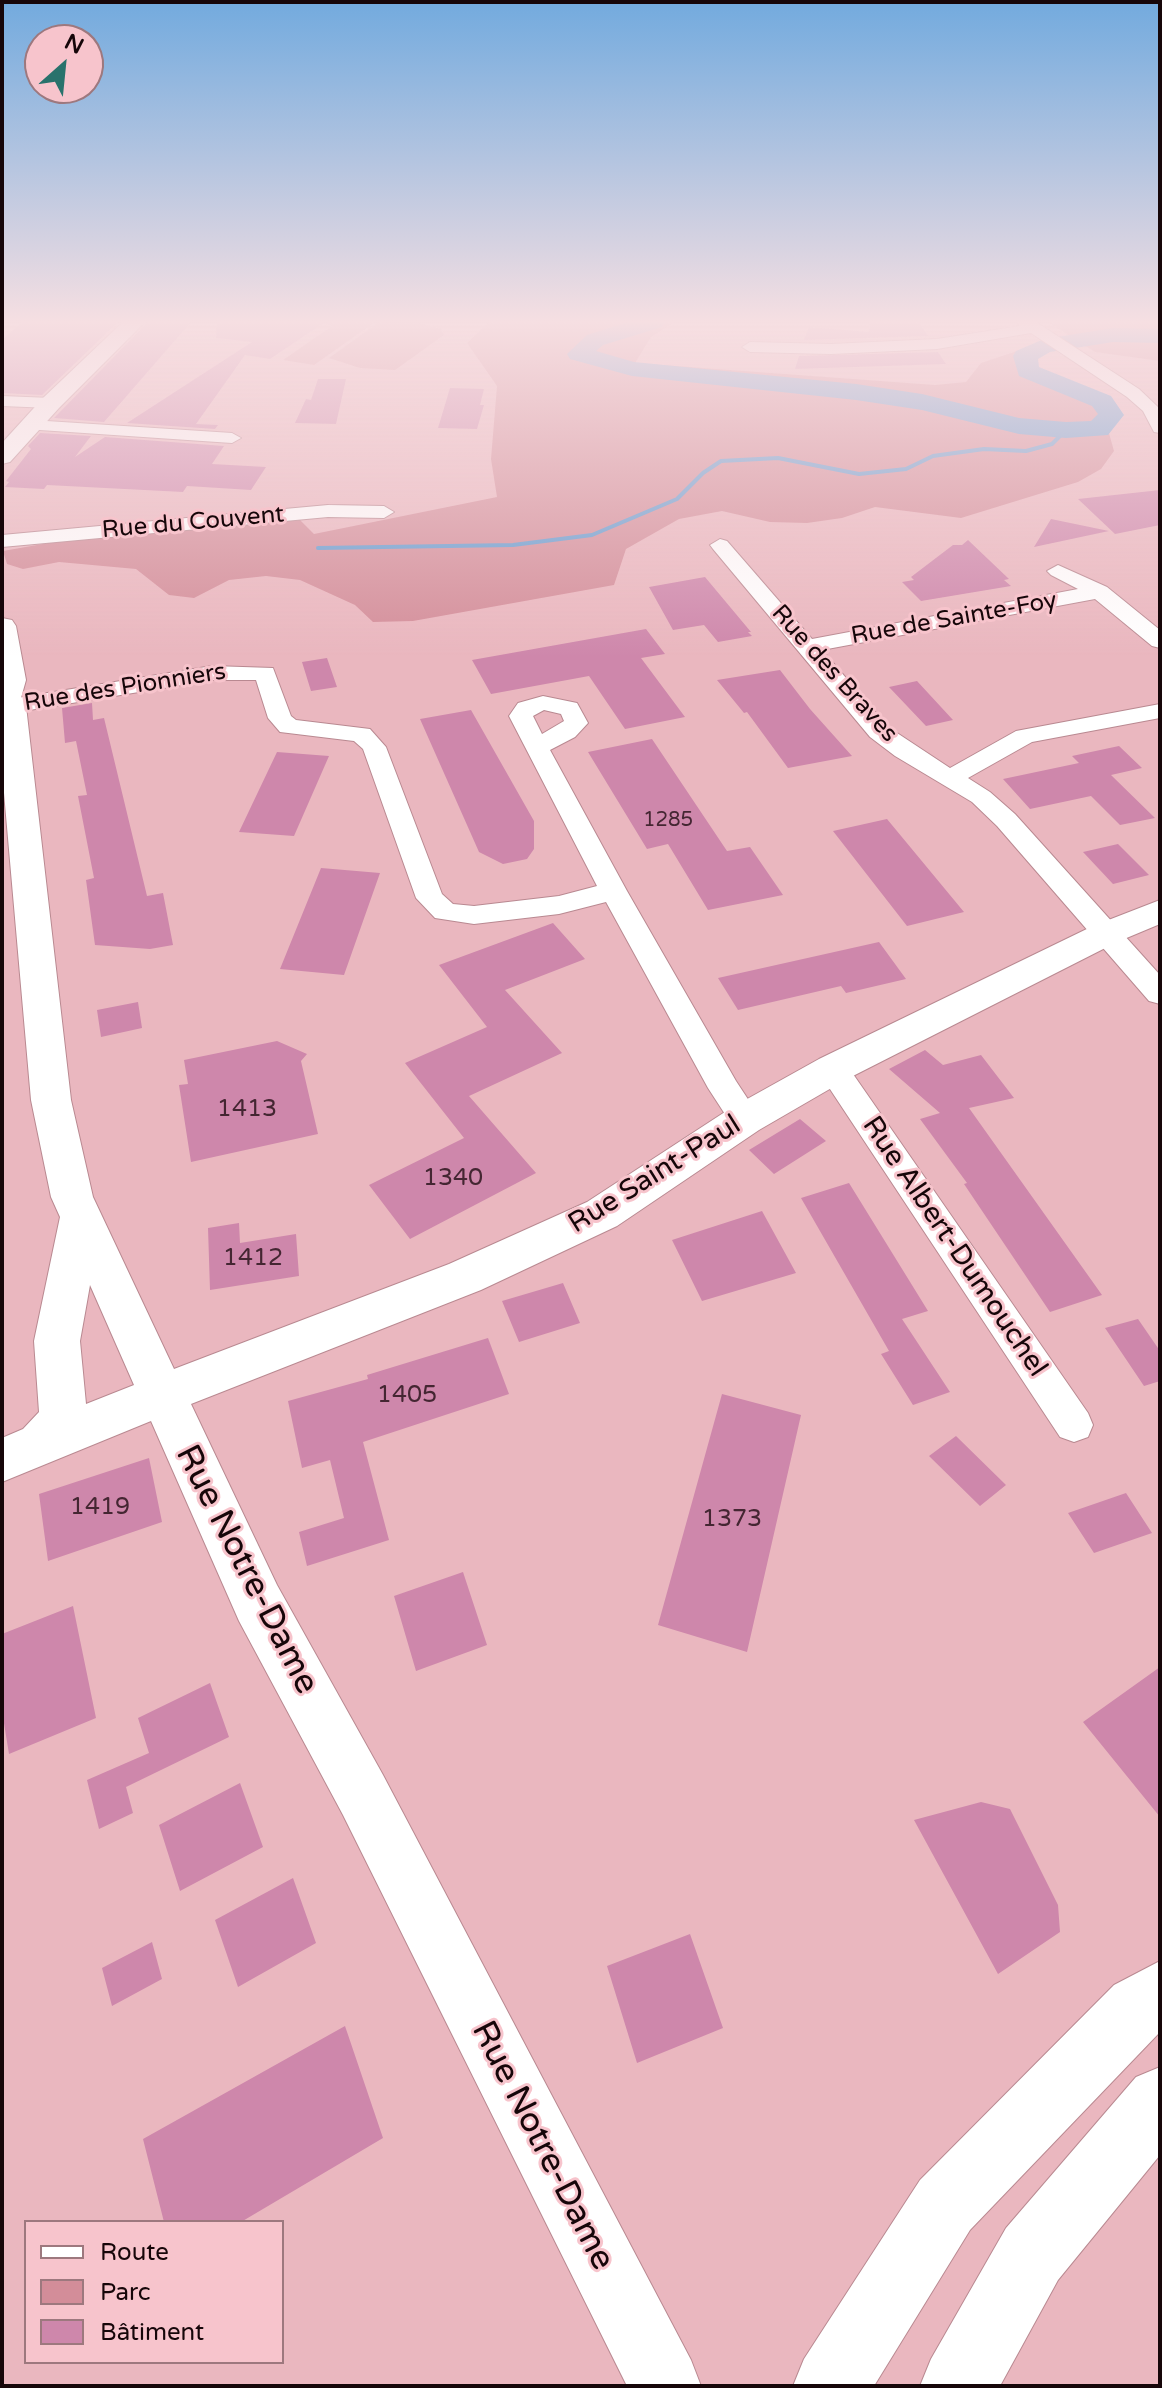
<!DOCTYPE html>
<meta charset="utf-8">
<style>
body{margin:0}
#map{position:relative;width:1162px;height:2388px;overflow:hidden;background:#eab7bf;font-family:"Varela Round",sans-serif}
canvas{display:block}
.frame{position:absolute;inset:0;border:4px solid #160609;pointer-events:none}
.legend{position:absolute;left:24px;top:2220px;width:260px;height:144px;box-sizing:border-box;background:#f7c4cc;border:2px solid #9d787e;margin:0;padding:10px 14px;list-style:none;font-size:24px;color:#160609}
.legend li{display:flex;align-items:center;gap:16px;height:40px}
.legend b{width:40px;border:2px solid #9d787e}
.north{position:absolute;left:24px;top:24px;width:80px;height:80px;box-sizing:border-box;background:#f7c4cc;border:2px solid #9d787e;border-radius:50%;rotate:27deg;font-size:22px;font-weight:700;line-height:32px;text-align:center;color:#160609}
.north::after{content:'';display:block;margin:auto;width:28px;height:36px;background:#29726c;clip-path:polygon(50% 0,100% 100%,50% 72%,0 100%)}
</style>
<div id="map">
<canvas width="1162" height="2388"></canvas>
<div class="frame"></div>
<ul class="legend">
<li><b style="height:10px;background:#fff"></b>Route</li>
<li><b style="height:22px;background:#d38d99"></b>Parc</li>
<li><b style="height:22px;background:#ce87ab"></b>Bâtiment</li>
</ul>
<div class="north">N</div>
</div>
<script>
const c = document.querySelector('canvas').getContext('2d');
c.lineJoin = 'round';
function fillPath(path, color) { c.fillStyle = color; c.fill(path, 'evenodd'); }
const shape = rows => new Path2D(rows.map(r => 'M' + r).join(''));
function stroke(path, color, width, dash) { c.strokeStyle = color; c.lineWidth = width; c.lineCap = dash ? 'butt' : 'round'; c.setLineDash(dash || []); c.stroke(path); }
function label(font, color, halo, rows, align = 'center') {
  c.font = font + ' "Varela Round",sans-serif'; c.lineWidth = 6; c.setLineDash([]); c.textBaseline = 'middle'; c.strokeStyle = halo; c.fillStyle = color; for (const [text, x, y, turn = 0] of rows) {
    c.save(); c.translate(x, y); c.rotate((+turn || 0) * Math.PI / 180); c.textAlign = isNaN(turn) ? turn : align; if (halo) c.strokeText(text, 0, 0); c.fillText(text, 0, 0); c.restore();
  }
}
const green = shape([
 [327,322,375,322,314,365,283,360,332,326,325,324],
 [379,322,418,323,441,329,444,335,395,370,360,368,329,358],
 [489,322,675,322,651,337,635,363,935,385,966,382,981,363,1020,350,1043,371,1114,401,1107,426,1114,451,1101,469,1078,482,961,518,875,507,842,518,807,523,770,522,722,511,679,519,626,549,614,585,413,621,373,622,355,605,300,580,266,576,229,580,194,598,169,595,136,569,59,562,23,569,7,564,3,551,71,539,300,520,314,534,497,497,491,459,497,386,467,343],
 [1048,322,1160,322,1160,361,1095,352]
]);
const stream = shape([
 [318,548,513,545,592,535,677,499,703,473,721,461,778,458,859,474,906,469,933,456,984,449,1026,451,1052,444,1066,430]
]);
const river = shape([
 [628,322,665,322,662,327,603,345,596,351,634,362,856,384,922,394,1019,418,1066,422,1091,421,1098,414,1092,406,1019,376,1013,356,1016,351,1044,339,1113,328,1160,329,1160,343,1113,342,1050,352,1038,359,1039,367,1111,396,1124,415,1108,435,1066,438,1019,434,922,410,856,400,632,376,570,359,567,354,587,335,628,322]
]);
const building = shape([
 [22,322,118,322,42,395,2,393,2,340],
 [148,322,191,322,104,422,54,418],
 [217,322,325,322,270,359,245,355,196,424,218,425,215,429,127,423,252,342,216,338],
 [870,322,919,322,928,336,804,340,809,327,869,332],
 [938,352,946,364,795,369,799,356],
 [318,379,346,379,336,424,295,423,306,399,311,400],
 [450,388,484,389,480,405,484,405,477,429,438,428],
 [40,433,91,436,75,457,105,437,224,446,212,464,266,467,251,490,187,486,183,492,47,485,44,489,5,487,9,482,6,481,31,449,28,446],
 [1160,490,1160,525,1115,534,1078,499],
 [1051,519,1109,531,1034,547],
 [968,540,1009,579,1004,580,1011,586,921,601,902,582,914,580,911,577,953,545,962,545],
 [705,577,751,632,748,632,752,636,718,642,704,625,673,630,649,587],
 [646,629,665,654,641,658,685,717,625,729,589,676,491,694,472,660],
 [327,658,337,687,311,691,302,662],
 [780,670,810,709,852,756,788,768,747,712,744,713,717,680],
 [917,681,953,720,926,726,889,687],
 [92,703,93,720,104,718,147,896,163,893,173,945,150,949,95,945,86,880,94,878,78,796,87,795,76,741,65,743,62,708],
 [471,710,534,821,534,849,527,859,503,864,479,852,420,719],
 [652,739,727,851,750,847,783,895,708,910,668,844,647,849,588,752],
 [1119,746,1142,768,1111,775,1155,818,1120,825,1091,796,1030,809,1003,779,1079,763,1072,756],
 [277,752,329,756,294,836,239,832],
 [887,819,964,912,907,926,833,831],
 [1118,844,1149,875,1113,884,1083,852],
 [321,868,380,873,344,975,280,969],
 [553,923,585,959,505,990,562,1053,469,1096,536,1173,410,1239,369,1185,464,1138,405,1063,487,1027,439,965],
 [879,942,906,979,846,993,841,986,738,1010,718,978],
 [138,1002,142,1028,101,1037,97,1010],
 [277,1041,307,1054,301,1061,318,1134,191,1162,179,1085,188,1084,184,1060],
 [925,1050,943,1065,981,1055,1014,1098,969,1108,1102,1295,1050,1312,964,1184,967,1183,920,1119,940,1113,889,1069],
 [800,1119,826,1141,774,1174,749,1150],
 [849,1183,928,1311,902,1319,950,1392,913,1405,881,1354,889,1351,801,1198],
 [762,1211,796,1273,702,1301,672,1240],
 [239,1223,240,1243,296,1234,299,1276,210,1290,208,1228],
 [563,1283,580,1323,519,1342,502,1301],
 [1138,1319,1160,1351,1160,1381,1144,1386,1105,1328],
 [488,1338,509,1394,363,1442,389,1540,307,1566,299,1532,344,1518,330,1460,302,1468,288,1401,368,1379,367,1375],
 [722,1394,801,1415,747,1652,658,1625],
 [956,1436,1006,1485,980,1506,929,1456],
 [149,1458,162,1522,48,1561,39,1494],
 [1126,1493,1152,1533,1094,1553,1068,1513],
 [463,1572,487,1645,416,1671,394,1596],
 [73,1606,96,1718,9,1754,2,1711,2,1634],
 [1160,1667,1160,1817,1083,1722],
 [210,1683,229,1737,126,1787,133,1813,99,1829,87,1780,149,1753,138,1718],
 [240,1783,263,1847,180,1891,159,1825],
 [981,1802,1010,1809,1058,1905,1060,1932,998,1974,914,1820],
 [293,1878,316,1943,238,1987,215,1920],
 [690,1934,723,2028,637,2063,607,1966],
 [152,1942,162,1979,112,2006,102,1968],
 [345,2026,383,2138,241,2222,164,2222,143,2139]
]);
const minor = shape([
 [1017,322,1036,322,1139,389,1160,409,1160,433,1154,432,1143,411,1127,397,1031,333,937,349,831,354,750,352,742,347,750,342,831,344,937,339,1020,326,1017,322],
 [2,396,51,398,60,403,51,408,2,406,2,396],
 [31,420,232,433,241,438,232,443,25,429,22,425,31,420],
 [328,505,384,506,394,512,384,518,328,517,2,547,2,535,328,505],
 [720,539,727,541,812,639,1078,589,1051,575,1047,571,1058,565,1107,587,1160,630,1160,648,1152,646,1095,599,822,650,888,727,950,768,1016,731,1160,704,1160,718,1032,742,968,778,990,792,1015,814,1160,975,1160,1004,1149,1001,997,826,972,802,895,756,870,737,713,549,710,545,720,539],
 [212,666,273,668,291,716,296,720,370,729,386,747,442,894,453,904,474,906,559,896,597,886,509,716,518,703,543,696,577,703,588,723,575,737,550,750,627,891,736,1081,761,1119,756,1128,745,1131,734,1128,708,1088,606,902,559,914,474,924,435,918,416,898,363,749,354,741,280,732,268,718,256,680,212,680,11,713,2,710,3,701,11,699,212,666],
 [544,710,561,714,564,721,542,734,533,716,544,710],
 [833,1058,844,1061,1088,1413,1093,1425,1088,1437,1074,1442,1060,1437,822,1077,817,1069,822,1061,833,1058]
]);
const tertiary = shape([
 [123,322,145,322,59,408,10,462,2,464,2,443,43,398,123,322],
 [2,618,12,620,16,626,26,680,21,698,26,706,71,1100,93,1197,174,1369,449,1264,587,1202,731,1108,819,1059,1093,926,1160,900,1160,924,1117,942,847,1079,759,1130,617,1226,481,1290,191,1404,277,1585,383,1775,691,2360,701,2386,627,2386,343,1815,239,1621,151,1421,2,1482,2,1438,23,1429,39,1412,34,1341,60,1217,51,1197,31,1100,2,770,2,618],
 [90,1285,134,1385,86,1404,80,1341,90,1285]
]);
const primary = shape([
 [1160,1961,1160,2032,970,2230,874,2386,793,2386,804,2359,920,2180,1114,1985,1160,1961],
 [1160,2067,1160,2155,1058,2280,1000,2386,920,2386,931,2359,1006,2228,1136,2077,1160,2067]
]);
const farNumbernames = [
 ["1285",668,821]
];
const farStreetnames = [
 ["Rue du Couvent",193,523,-5],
 ["Rue de Sainte-Foy",954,619,-10],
 ["Rue des Braves",834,674,48],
 ["Rue des Pionniers",125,688,-9]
];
const numberNames = [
 ["1413",247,1110],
 ["1340",453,1179],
 ["1412",253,1259],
 ["1405",407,1396],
 ["1419",100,1508],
 ["1373",732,1520]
];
const streetNames = [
 ["Rue Saint-Paul",655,1175,-32],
 ["Rue Albert-Dumouchel",954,1247,56]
];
const nearStreetnames = [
 ["Rue Notre-Dame",246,1570,63],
 ["Rue Notre-Dame",542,2146,63]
];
fillPath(green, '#d38d99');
stroke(stream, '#629bd0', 4);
fillPath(river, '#629bd0');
fillPath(building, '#ce87ab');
stroke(minor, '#b98991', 2);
stroke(tertiary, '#b98991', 2);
stroke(primary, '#b98991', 2);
fillPath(minor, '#fff');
fillPath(tertiary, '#fff');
fillPath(primary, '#fff');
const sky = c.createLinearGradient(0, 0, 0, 657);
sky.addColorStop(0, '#72aade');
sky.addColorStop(0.49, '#f6dfe2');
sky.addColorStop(1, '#f6dfe200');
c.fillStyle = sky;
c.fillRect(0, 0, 1162, 657);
label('20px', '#442632', null, farNumbernames);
label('24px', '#160609', '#f7c4cc', farStreetnames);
label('24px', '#442632', null, numberNames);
label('28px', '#160609', '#f7c4cc', streetNames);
label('34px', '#160609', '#f7c4cc', nearStreetnames);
</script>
